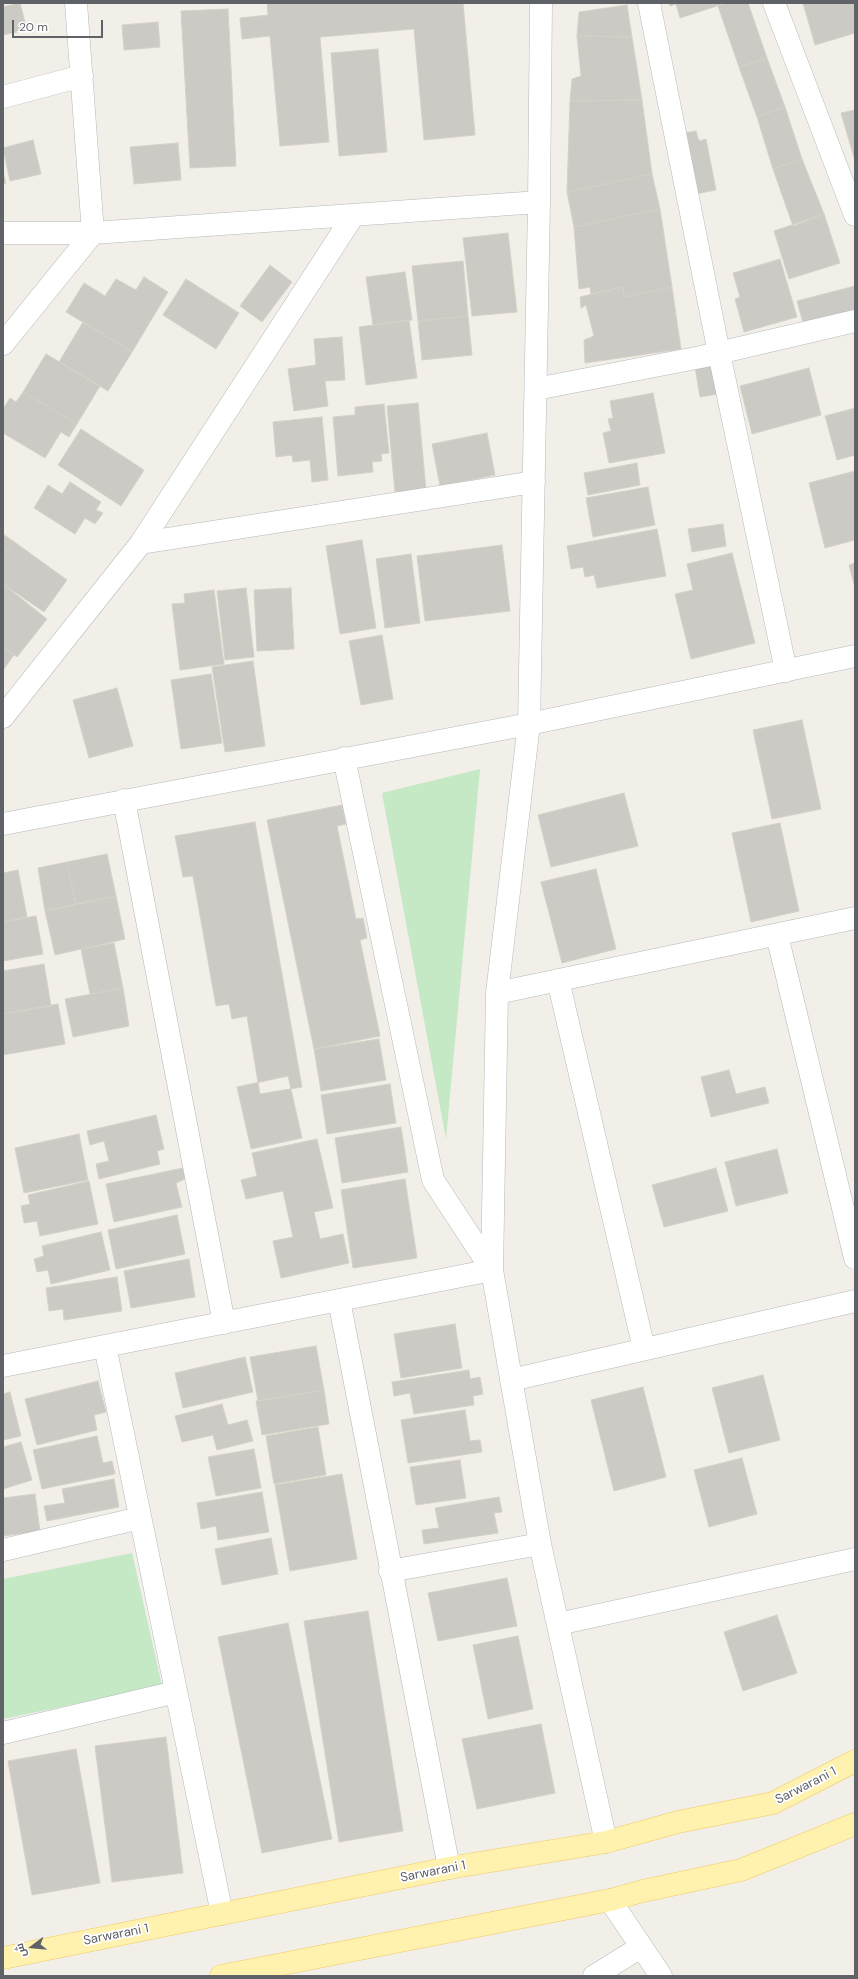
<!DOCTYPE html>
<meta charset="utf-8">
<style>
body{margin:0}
#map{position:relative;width:858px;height:1979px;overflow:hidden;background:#f1efe8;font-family:"DM Sans",Cairo,sans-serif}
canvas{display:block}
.frame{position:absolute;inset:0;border:4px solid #5f6368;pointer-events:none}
.north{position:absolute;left:12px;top:1927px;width:40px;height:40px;-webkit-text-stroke:3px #fff;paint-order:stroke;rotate:254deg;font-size:11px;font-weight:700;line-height:16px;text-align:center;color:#5f6368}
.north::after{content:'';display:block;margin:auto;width:14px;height:18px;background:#5f6368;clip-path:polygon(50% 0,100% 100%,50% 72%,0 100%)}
.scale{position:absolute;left:12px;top:20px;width:91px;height:18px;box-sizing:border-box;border:2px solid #5f6368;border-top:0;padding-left:5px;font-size:12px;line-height:14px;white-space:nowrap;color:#5f6368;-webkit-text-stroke:3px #fff;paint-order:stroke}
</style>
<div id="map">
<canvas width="858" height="1979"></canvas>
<div class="frame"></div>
<div class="north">ش</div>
<div class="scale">20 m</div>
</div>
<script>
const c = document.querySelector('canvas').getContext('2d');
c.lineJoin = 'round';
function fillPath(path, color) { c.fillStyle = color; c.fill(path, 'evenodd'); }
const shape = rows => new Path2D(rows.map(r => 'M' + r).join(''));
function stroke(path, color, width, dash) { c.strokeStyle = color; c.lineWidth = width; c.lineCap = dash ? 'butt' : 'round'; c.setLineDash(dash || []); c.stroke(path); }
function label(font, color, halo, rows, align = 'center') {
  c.font = font + ' "DM Sans",sans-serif'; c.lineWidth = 3.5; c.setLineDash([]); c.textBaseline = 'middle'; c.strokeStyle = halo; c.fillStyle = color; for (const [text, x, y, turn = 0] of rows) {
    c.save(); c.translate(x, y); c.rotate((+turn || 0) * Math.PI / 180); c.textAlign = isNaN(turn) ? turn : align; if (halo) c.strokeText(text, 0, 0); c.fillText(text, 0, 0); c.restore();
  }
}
const green = shape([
 [480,769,446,1139,382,793],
 [132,1553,162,1686,3,1719,3,1579]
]);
const building = shape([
 [20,3,27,30,3,35,3,7,20,3],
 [267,3,463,3,475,135,424,140,414,29,320,37,329,142,280,146,270,36,242,39,240,18,268,15,267,3],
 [669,3,726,3,680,18,676,4,670,6,669,3],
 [726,3,748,3,767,58,739,67,718,6,726,3],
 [803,3,855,3,855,33,815,45,803,3],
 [627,5,632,37,577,36,579,12,627,5],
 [228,9,236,166,190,168,181,11,228,9],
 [158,22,160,47,124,50,122,25,158,22],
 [577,36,632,37,642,100,570,101,572,79,581,76,577,36],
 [378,49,387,152,339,156,331,53,378,49],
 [767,58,785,107,757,117,739,67,767,58],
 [642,100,652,174,567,192,570,101,642,100],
 [785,107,802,159,773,169,757,117,785,107],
 [855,110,855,161,841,113,855,110],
 [696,131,699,141,706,139,716,190,690,195,678,134,696,131],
 [33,140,41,174,10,181,3,148,33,140],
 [178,143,181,180,134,184,130,147,178,143],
 [802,159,824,214,793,226,773,169,802,159],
 [3,172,6,183,3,184,3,172],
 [652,174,660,209,574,227,567,192,652,174],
 [660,209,672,287,624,297,623,287,591,294,590,287,579,289,574,227,660,209],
 [824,214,840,263,789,279,774,231,824,214],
 [508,233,517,312,472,316,463,238,508,233],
 [780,259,797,317,744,332,735,299,740,297,733,273,780,259],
 [463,261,468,316,418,321,412,266,463,261],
 [270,265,292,282,262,322,240,306,270,265],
 [405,272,412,320,373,325,366,277,405,272],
 [144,277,168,292,132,352,66,312,84,283,105,296,116,279,136,290,144,277],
 [186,279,239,313,216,349,163,315,186,279],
 [855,286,855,316,805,330,797,301,855,286],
 [623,287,624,297,672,287,681,349,585,363,584,340,594,336,586,305,581,308,580,297,623,287],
 [468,316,472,355,422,360,418,321,468,316],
 [409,320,417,378,366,385,359,327,409,320],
 [83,322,132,352,108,391,59,362,83,322],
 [342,337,345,380,325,381,328,406,294,411,288,369,316,365,314,339,342,337],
 [46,354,100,386,77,424,23,392,46,354],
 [713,364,718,394,700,397,695,367,713,364],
 [809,368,821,415,752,434,740,386,809,368],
 [23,392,77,424,69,437,61,432,45,458,3,433,3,409,10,398,16,402,23,392],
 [653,393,665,453,609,463,603,433,611,431,608,419,613,418,610,401,653,393],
 [418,403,426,490,395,492,387,406,418,403],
 [384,404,389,453,381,454,382,461,372,462,373,472,338,476,333,417,355,415,355,407,384,404],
 [855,408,855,455,837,460,825,416,855,408],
 [322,417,328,480,312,482,310,460,293,462,292,455,276,457,273,422,322,417],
 [81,429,144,470,121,506,58,465,81,429],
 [487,433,495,475,440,486,432,444,487,433],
 [637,463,640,485,588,495,584,473,637,463],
 [855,471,855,540,825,548,809,483,855,471],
 [70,482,101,502,96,510,103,513,95,524,85,518,75,534,34,508,48,485,62,494,70,482],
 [648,487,655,525,593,537,586,498,648,487],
 [723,524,726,546,692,552,688,529,723,524],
 [657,529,666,576,597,588,594,575,585,577,583,567,571,569,567,546,657,529],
 [3,534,13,541,3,556,3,534],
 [362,540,376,628,340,634,326,546,362,540],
 [13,541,67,580,44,612,3,584,3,556,13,541],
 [502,545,510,611,425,621,417,556,502,545],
 [732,553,755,643,691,659,675,594,693,590,687,564,732,553],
 [411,554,420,623,385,628,376,559,411,554],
 [855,563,855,588,849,565,855,563],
 [3,584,47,619,17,657,3,646,3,584],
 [246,588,254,657,225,660,217,591,246,588],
 [291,588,294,649,257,651,254,590,291,588],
 [214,590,224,664,180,670,172,604,185,603,184,594,214,590],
 [382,635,393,699,361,705,349,641,382,635],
 [3,646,14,655,3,670,3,646],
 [253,661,265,746,225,752,212,667,253,661],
 [211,674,222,743,181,749,171,680,211,674],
 [117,688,133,746,89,758,73,700,117,688],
 [802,720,821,809,772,819,753,730,802,720],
 [624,793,638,846,551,867,538,815,624,793],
 [342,805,346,824,337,826,356,919,363,918,367,938,360,940,380,1036,314,1049,267,820,342,805],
 [255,822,302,1087,260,1094,247,1016,232,1019,229,1004,216,1006,193,876,183,877,175,836,255,822],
 [780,823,799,911,751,922,732,833,780,823],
 [107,854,116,896,76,904,67,862,107,854],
 [67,862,76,904,45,911,38,868,67,862],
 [596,869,616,949,562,963,541,882,596,869],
 [18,870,27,917,3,922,3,873,18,870],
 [116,896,125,939,55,955,45,911,116,896],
 [36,916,43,954,3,961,3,922,36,916],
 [114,943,123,988,90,994,81,949,114,943],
 [44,964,51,1006,3,1014,3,971,44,964],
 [123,988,129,1026,73,1037,65,999,123,988],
 [58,1004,65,1044,3,1055,3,1014,58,1004],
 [379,1039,386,1080,321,1091,314,1049,379,1039],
 [729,1070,736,1094,765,1087,769,1103,711,1117,701,1077,729,1070],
 [288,1076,302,1138,251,1149,237,1087,288,1076],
 [390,1084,396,1123,327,1134,321,1095,390,1084],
 [156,1115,164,1149,157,1151,160,1164,99,1179,96,1164,109,1161,104,1141,90,1145,87,1131,156,1115],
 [401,1127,408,1172,342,1183,335,1138,401,1127],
 [79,1134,88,1180,24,1193,15,1148,79,1134],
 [317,1139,333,1208,314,1212,320,1239,343,1234,349,1263,281,1278,273,1241,293,1237,283,1191,246,1199,241,1180,257,1176,252,1153,317,1139],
 [777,1149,788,1193,736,1206,725,1162,777,1149],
 [183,1168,185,1179,176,1183,182,1207,114,1222,106,1184,183,1168],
 [716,1168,728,1211,664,1227,652,1185,716,1168],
 [405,1179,417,1258,353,1268,341,1190,405,1179],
 [89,1181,98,1224,40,1236,37,1221,24,1223,21,1206,30,1204,28,1195,89,1181],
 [177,1215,185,1254,116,1269,108,1230,177,1215],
 [101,1232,110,1270,51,1284,48,1270,37,1272,34,1259,44,1256,42,1246,101,1232],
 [189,1259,195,1297,131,1308,124,1271,189,1259],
 [117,1277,122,1311,64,1320,63,1309,49,1311,46,1288,117,1277],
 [455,1324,462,1368,401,1378,394,1334,455,1324],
 [316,1346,324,1390,258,1401,250,1357,316,1346],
 [245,1357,253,1392,183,1408,175,1373,245,1357],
 [469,1370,470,1379,480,1377,483,1394,473,1396,474,1405,414,1414,410,1393,394,1396,392,1382,469,1370],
 [763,1375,780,1440,729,1453,712,1388,763,1375],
 [98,1381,106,1412,94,1415,97,1430,37,1445,25,1399,98,1381],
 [643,1387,666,1477,614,1491,591,1400,643,1387],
 [324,1390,329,1424,262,1435,256,1401,324,1390],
 [10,1392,21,1436,3,1440,3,1394,10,1392],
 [222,1404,228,1425,247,1420,253,1441,217,1450,213,1435,182,1442,175,1416,222,1404],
 [465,1410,470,1441,480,1440,482,1452,408,1463,401,1420,465,1410],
 [318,1427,326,1475,274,1484,266,1436,318,1427],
 [97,1436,103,1463,112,1461,115,1474,42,1489,33,1450,97,1436],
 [21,1442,32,1480,3,1489,3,1447,21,1442],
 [254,1449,261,1488,216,1496,208,1457,254,1449],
 [742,1458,757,1514,709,1527,694,1470,742,1458],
 [460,1460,466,1498,416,1505,410,1467,460,1460],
 [342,1474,357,1559,290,1571,275,1485,342,1474],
 [114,1479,119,1507,47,1521,44,1506,65,1503,62,1489,114,1479],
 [262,1492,269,1532,218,1540,216,1526,201,1529,197,1503,262,1492],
 [35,1494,40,1531,3,1536,3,1498,35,1494],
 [499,1497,502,1512,494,1513,498,1533,424,1544,422,1530,439,1528,435,1508,499,1497],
 [271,1538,278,1574,222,1585,215,1549,271,1538],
 [507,1578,517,1626,438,1641,428,1593,507,1578],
 [368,1611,403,1831,339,1842,304,1621,368,1611],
 [777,1615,797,1673,743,1691,724,1632,777,1615],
 [288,1623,332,1839,262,1853,218,1637,288,1623],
 [518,1636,533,1709,488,1719,473,1645,518,1636],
 [541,1724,555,1793,477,1809,462,1739,541,1724],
 [166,1737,183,1873,112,1882,95,1746,166,1737],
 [76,1749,100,1883,32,1895,8,1761,76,1749]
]);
const minor = shape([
 [541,3,539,202,529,724,497,993,492,1270,540,1544,606,1842],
 [649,3,719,353,786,671],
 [774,3,855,215],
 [3,97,82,76],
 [3,233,93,233,539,202],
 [3,344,93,233,76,3],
 [536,389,701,357,855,321],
 [141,543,534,482],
 [3,717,141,543,353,216],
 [124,800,224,1323],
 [3,824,529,724,855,656],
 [777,935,855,1258],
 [558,980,644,1349],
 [497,993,855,918],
 [339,1300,449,1868],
 [105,1346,222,1914],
 [3,1366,492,1270,433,1180,344,758],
 [511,1380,855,1301],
 [3,1550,140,1518],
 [390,1571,540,1544],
 [558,1624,855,1559],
 [3,1733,176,1692],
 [610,1900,661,1976],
 [594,1976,641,1947]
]);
const major = shape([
 [3,1958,449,1868,606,1842,678,1822,773,1803,855,1761],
 [221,1976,610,1900,643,1891,741,1870,855,1824]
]);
const streetNames = [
 ["Sarwarani 1",806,1786,-27],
 ["Sarwarani 1",433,1872,-11],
 ["Sarwarani 1",116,1935,-11]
];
fillPath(green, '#c5e8c5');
fillPath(building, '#cccac5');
stroke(building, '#d6d1c6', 1);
stroke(minor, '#b5b8bc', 23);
stroke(major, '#f2c960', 23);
stroke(minor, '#fff', 22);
stroke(major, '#fff2af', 22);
label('13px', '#5f6368', '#fff', streetNames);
</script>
